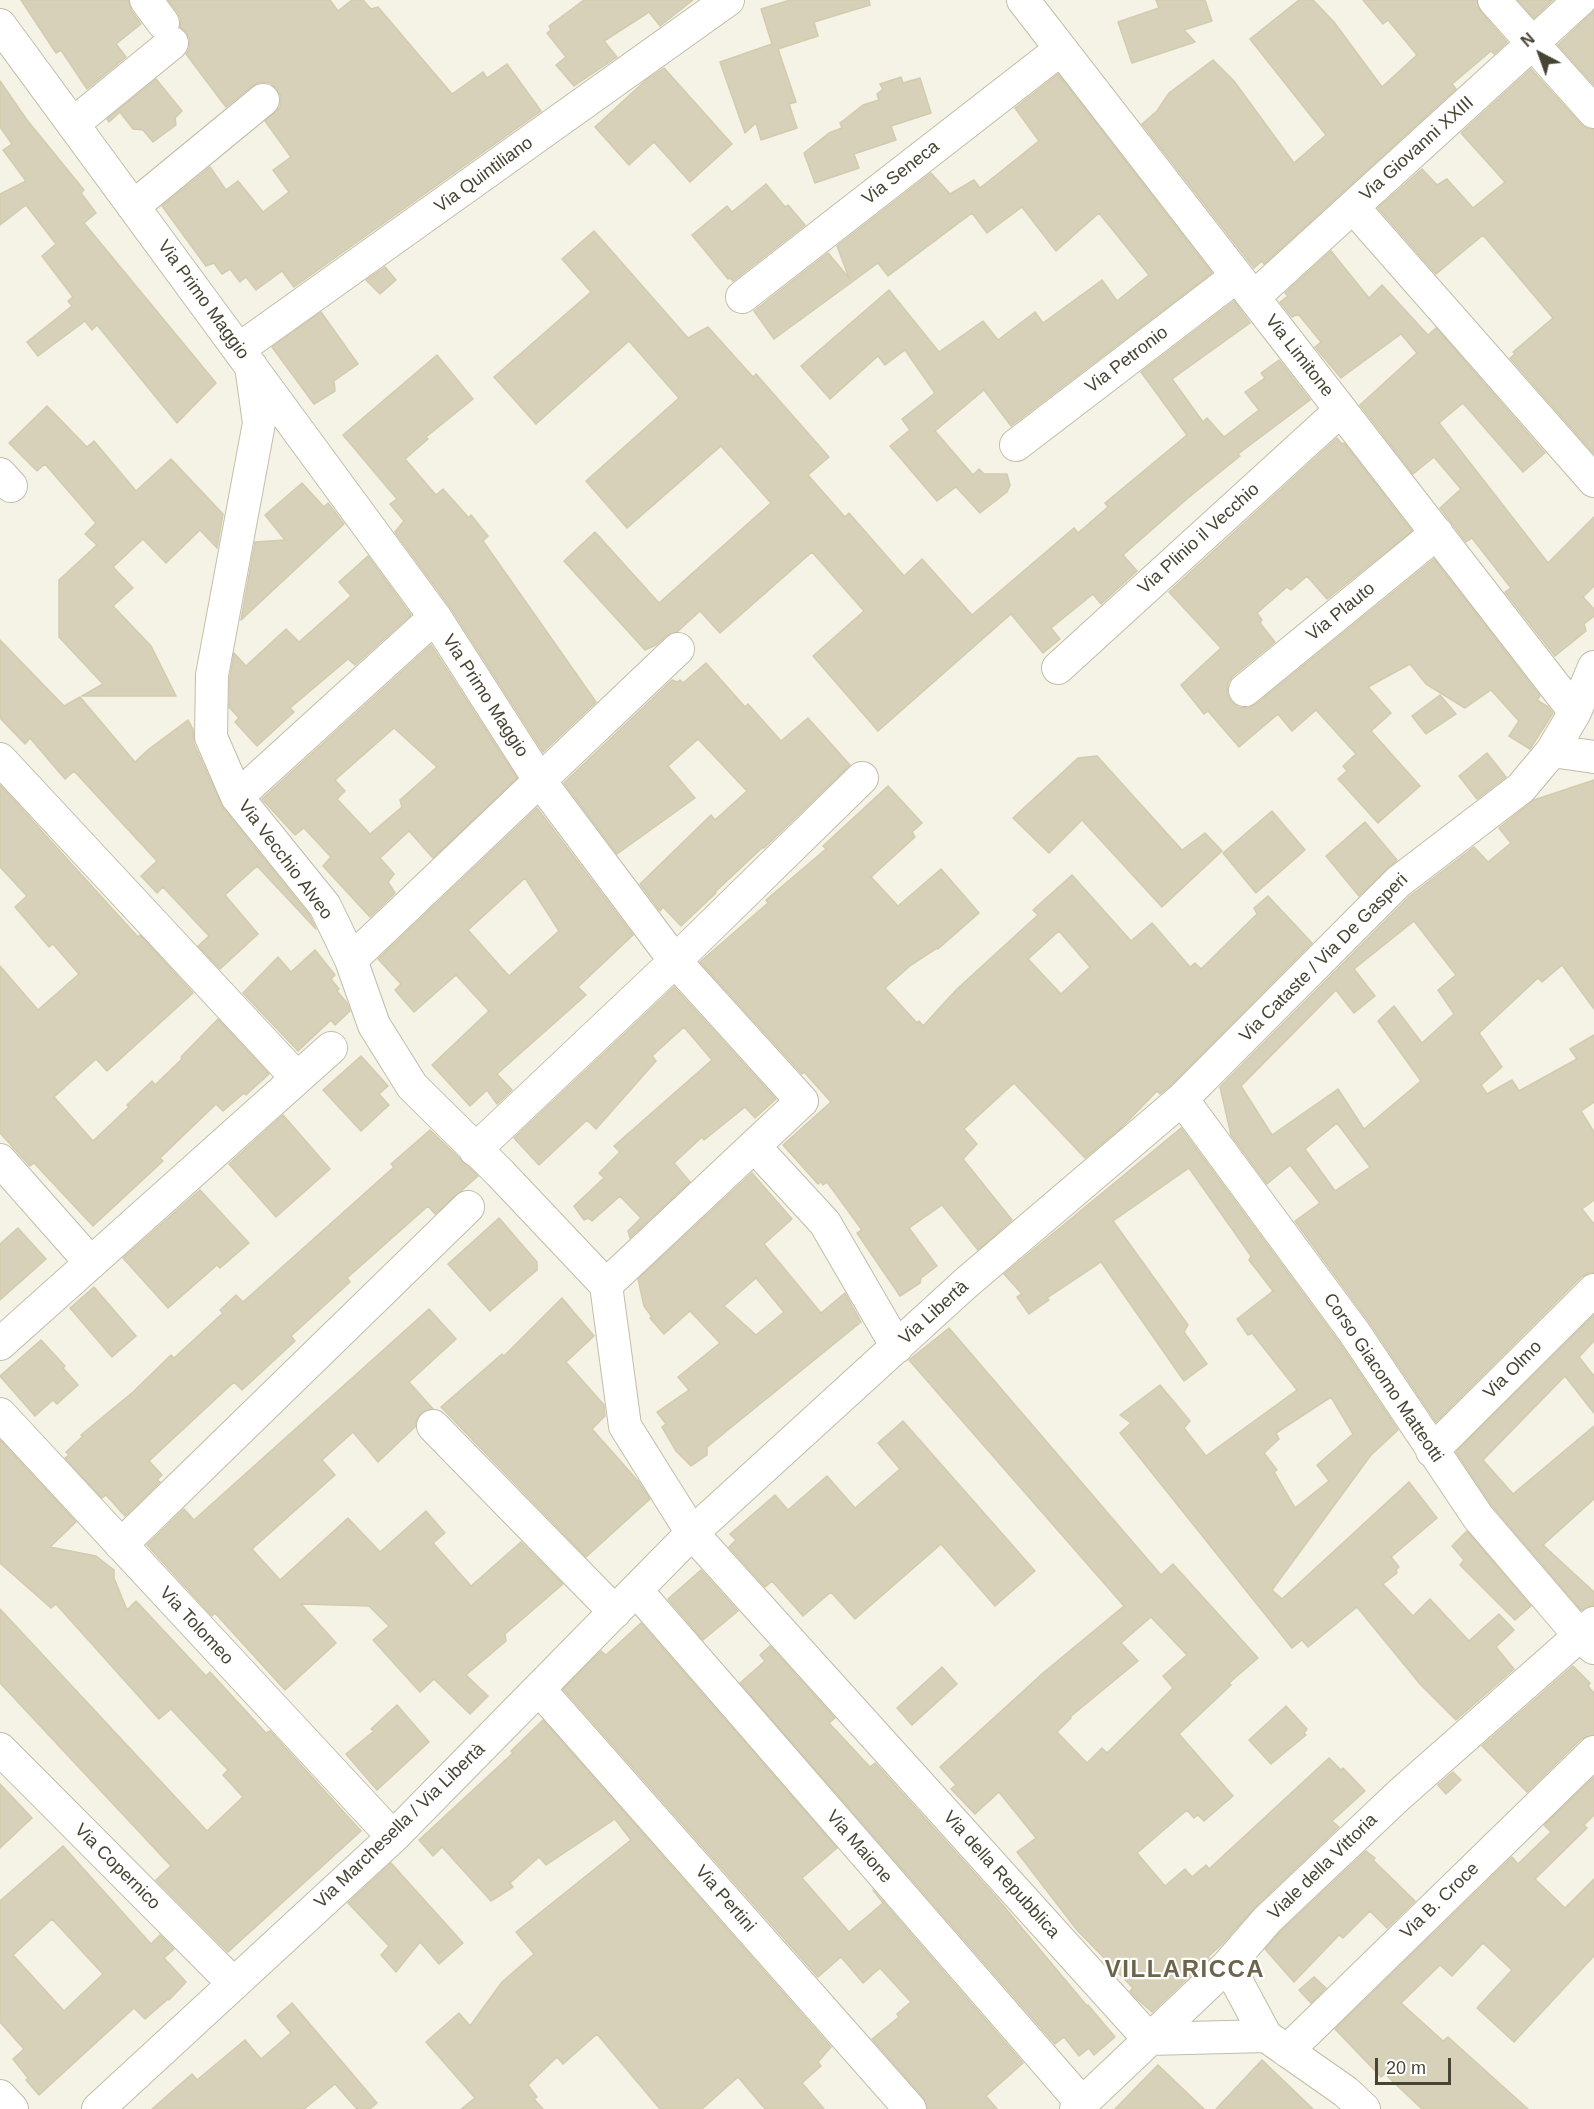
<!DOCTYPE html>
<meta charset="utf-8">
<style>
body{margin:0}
#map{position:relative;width:1594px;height:2109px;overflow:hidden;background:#f5f3e6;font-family:Helvetica,sans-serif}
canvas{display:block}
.north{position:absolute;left:1510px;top:24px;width:60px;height:60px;-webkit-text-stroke:4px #fff;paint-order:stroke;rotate:319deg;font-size:16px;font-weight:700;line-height:24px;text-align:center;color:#484434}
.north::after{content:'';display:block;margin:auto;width:21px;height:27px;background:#484434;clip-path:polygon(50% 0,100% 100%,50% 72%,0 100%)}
.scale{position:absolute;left:1375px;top:2058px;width:76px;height:27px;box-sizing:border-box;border:3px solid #484434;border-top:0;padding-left:8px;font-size:18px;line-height:21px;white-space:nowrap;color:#484434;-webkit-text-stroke:4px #fff;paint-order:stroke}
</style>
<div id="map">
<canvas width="1594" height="2109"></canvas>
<div class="north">N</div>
<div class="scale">20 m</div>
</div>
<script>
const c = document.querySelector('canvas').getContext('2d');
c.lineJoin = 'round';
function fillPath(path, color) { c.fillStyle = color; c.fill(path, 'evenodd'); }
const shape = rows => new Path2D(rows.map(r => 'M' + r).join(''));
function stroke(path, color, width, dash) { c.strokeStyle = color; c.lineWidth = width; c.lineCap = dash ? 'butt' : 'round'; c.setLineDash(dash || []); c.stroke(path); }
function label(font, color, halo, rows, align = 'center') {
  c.font = font + ' Helvetica,sans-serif'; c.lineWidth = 4.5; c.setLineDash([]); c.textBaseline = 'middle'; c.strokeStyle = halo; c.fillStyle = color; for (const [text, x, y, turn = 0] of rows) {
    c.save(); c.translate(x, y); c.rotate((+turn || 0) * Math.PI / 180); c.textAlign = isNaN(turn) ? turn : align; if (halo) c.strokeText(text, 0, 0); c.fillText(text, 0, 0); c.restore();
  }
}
const building = shape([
 [21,0,128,0,131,10,141,24,116,44,126,57,87,89,61,50,56,53,21,0],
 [168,0,330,0,338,11,352,0,363,0,371,9,378,7,452,94,483,72,487,78,507,64,541,111,294,287,282,271,256,290,246,277,240,282,230,269,222,274,214,263,206,266,162,206,210,167,226,190,238,181,263,212,289,192,273,170,291,157,265,121,280,107,281,96,276,88,270,83,260,82,252,86,226,107,186,54,189,49,190,40,186,32,180,27,181,20,178,13,168,0],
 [584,0,693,0,660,26,649,12,604,41,617,57,574,86,556,65,566,57,547,33,551,30,549,26,584,0],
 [790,0,869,0,870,5,814,22,818,36,778,49,796,102,789,104,797,128,761,140,756,123,745,133,720,62,772,44,761,9,790,0],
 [1156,0,1205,0,1212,21,1184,30,1195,42,1132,63,1118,22,1159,8,1156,0],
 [1299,0,1313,0,1334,22,1382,87,1417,55,1388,20,1383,24,1363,0,1477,0,1481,12,1507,42,1494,54,1491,51,1452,84,1456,89,1264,264,1262,261,1254,268,1142,124,1157,111,1169,93,1213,60,1234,81,1294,163,1326,135,1250,39,1299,0],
 [1518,0,1553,0,1534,18,1518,0],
 [1594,11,1594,85,1558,45,1594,11],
 [664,68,732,144,690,182,654,142,629,165,595,127,646,80,664,68],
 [1531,69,1581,124,1588,129,1594,129,1594,454,1510,358,1515,354,1513,352,1553,318,1483,235,1436,274,1378,208,1422,169,1437,185,1447,179,1473,208,1505,182,1461,133,1531,69],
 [1058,74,1212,273,1011,426,984,390,935,431,973,475,979,469,984,474,1007,474,1010,485,1007,492,980,513,956,487,937,501,890,446,910,430,902,419,935,393,905,350,885,365,878,356,830,399,801,366,889,290,939,352,983,321,998,340,1035,312,1043,323,1102,280,1117,301,1149,275,1099,213,1056,251,1022,207,987,233,972,213,888,276,878,263,774,339,754,311,828,253,849,278,837,246,931,173,950,194,974,180,980,188,1039,141,1015,108,1058,74],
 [901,77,903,83,920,78,931,113,891,126,896,140,854,154,859,168,815,183,804,153,829,133,842,128,840,123,863,105,879,100,877,94,883,89,880,84,901,77],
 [156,79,182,111,175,118,176,125,153,142,143,130,133,129,120,112,109,122,107,119,156,79],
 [0,81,27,120,84,190,81,193,96,213,84,223,216,383,177,423,97,325,92,330,85,321,38,356,27,342,72,306,68,301,73,297,42,256,56,244,26,205,0,225,0,194,26,181,3,150,12,144,0,127,0,81],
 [766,184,785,207,788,205,805,225,733,281,730,278,728,279,692,235,727,206,732,212,766,184],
 [594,231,688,338,708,327,753,377,756,374,829,457,808,475,845,517,849,513,904,576,922,559,972,615,1074,528,1078,533,1108,507,1105,503,1187,435,1141,372,1234,301,1250,323,1172,379,1203,422,1207,418,1224,437,1259,410,1245,392,1265,378,1261,373,1279,360,1310,400,1238,454,1240,456,1188,498,1123,555,1137,571,1101,604,1093,594,1051,628,1060,639,1043,653,1011,614,878,731,813,656,864,611,812,552,720,633,700,611,677,632,666,636,656,645,645,650,564,561,595,532,659,603,771,503,721,446,627,528,586,481,679,398,629,341,536,424,494,377,591,292,562,259,594,231],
 [1331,251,1369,298,1382,285,1428,335,1436,328,1545,453,1523,472,1463,403,1439,423,1548,563,1594,517,1594,586,1583,597,1594,609,1594,616,1584,624,1586,631,1555,656,1505,592,1511,588,1472,538,1466,542,1440,508,1461,489,1434,457,1413,474,1360,405,1417,353,1401,334,1341,378,1315,347,1321,342,1298,314,1292,317,1280,302,1288,296,1285,293,1331,251],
 [385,267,396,280,380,294,366,280,385,267],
 [321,312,358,364,334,381,335,391,314,404,272,347,321,312],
 [437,355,473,399,426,437,428,439,405,459,436,495,443,489,469,518,471,515,488,536,483,541,596,702,543,752,450,607,395,532,404,521,390,504,397,499,343,435,437,355],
 [47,406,87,447,94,441,136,491,171,459,223,514,217,548,200,530,166,563,143,539,113,567,133,588,113,606,151,646,176,696,82,696,103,684,59,637,59,580,97,545,85,534,96,523,45,464,37,471,9,443,47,406],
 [1337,438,1342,444,1344,443,1412,531,1327,599,1307,576,1291,590,1287,587,1257,613,1262,620,1260,623,1275,642,1233,676,1228,683,1227,692,1231,701,1239,707,1248,708,1256,704,1434,559,1540,696,1537,700,1548,707,1553,713,1530,749,1509,736,1519,721,1491,690,1465,708,1426,684,1410,664,1368,687,1391,713,1371,731,1420,786,1378,823,1338,779,1347,771,1343,766,1356,754,1316,710,1292,731,1278,714,1239,747,1208,711,1204,714,1181,685,1221,648,1169,592,1337,438],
 [302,483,324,507,328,503,344,524,241,620,255,542,285,540,265,515,302,483],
 [368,556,411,615,355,665,348,659,290,708,294,712,257,746,235,722,239,718,229,707,230,677,234,653,246,666,286,629,299,642,351,596,339,582,368,556],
 [0,640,64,706,80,697,135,762,149,749,188,720,193,729,194,744,223,808,310,916,316,929,257,866,225,895,258,934,220,969,198,946,209,936,163,887,157,893,141,876,157,861,74,771,65,779,30,738,25,744,0,718,0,640],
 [431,645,517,778,433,858,409,831,380,858,394,874,388,882,395,893,370,917,323,866,331,857,304,828,295,835,262,799,431,645],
 [394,728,437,767,400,800,402,807,370,834,337,799,345,791,335,780,394,728],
 [706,663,745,707,748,704,781,741,808,718,850,765,764,848,763,847,715,892,716,893,681,926,663,907,660,911,640,884,711,815,715,820,747,791,698,739,668,766,695,798,617,854,564,783,672,680,677,682,680,680,683,683,706,663],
 [1440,695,1456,714,1426,734,1412,716,1440,695],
 [1487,753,1506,777,1477,799,1459,776,1487,753],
 [1097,756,1182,850,1205,833,1222,851,1162,907,1082,820,1049,853,1013,818,1078,758,1097,756],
 [1594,780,1594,1009,1562,965,1542,982,1538,978,1479,1033,1502,1067,1481,1085,1487,1094,1512,1080,1519,1091,1577,1059,1570,1049,1594,1035,1594,1102,1581,1111,1594,1132,1594,1200,1582,1209,1594,1224,1594,1273,1589,1273,1581,1277,1436,1422,1369,1322,1295,1221,1320,1203,1290,1165,1267,1184,1231,1135,1220,1087,1410,896,1474,847,1488,862,1511,843,1499,828,1534,800,1594,780],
 [1414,921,1456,975,1438,990,1454,1014,1422,1043,1394,1006,1378,1021,1421,1081,1364,1129,1338,1089,1272,1135,1241,1086,1336,990,1354,1013,1375,996,1354,969,1414,921],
 [1337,1123,1370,1167,1335,1191,1305,1149,1337,1123],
 [0,785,138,937,140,935,193,993,107,1071,96,1059,54,1097,93,1141,129,1107,127,1105,152,1081,155,1085,182,1059,181,1057,218,1019,269,1074,246,1095,244,1093,223,1111,216,1104,160,1158,163,1161,93,1226,34,1163,30,1166,0,1133,0,966,38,1010,79,974,53,944,49,947,15,907,27,896,0,867,0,785],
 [888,786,922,823,912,832,915,837,871,877,898,906,941,869,979,913,938,949,937,948,911,965,885,988,917,1023,919,1021,923,1026,957,989,1038,915,1033,910,1072,875,1131,941,1152,923,1190,967,1195,963,1201,969,1257,914,1254,908,1268,896,1312,943,1170,1086,1160,1094,1157,1091,1121,1128,1085,1158,1014,1083,964,1129,977,1144,963,1159,1012,1220,978,1250,942,1205,909,1228,937,1266,921,1278,920,1283,900,1296,857,1233,862,1230,827,1182,823,1185,821,1182,818,1184,783,1145,831,1102,804,1072,802,1074,700,962,768,903,766,900,826,849,823,846,888,786],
 [1059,931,1090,967,1061,994,1028,959,1059,931],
 [537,808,633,935,578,987,586,995,497,1074,512,1090,497,1104,487,1090,470,1106,432,1065,489,1011,456,975,414,1012,395,990,401,984,378,959,537,808],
 [525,878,559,931,509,976,468,930,525,878],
 [1272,811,1305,850,1256,893,1223,853,1272,811],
 [1365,822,1397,860,1359,896,1326,856,1365,822],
 [315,950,335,975,331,979,339,989,337,991,347,1003,350,1011,335,1025,331,1020,298,1051,243,993,278,957,291,972,315,950],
 [674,987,776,1099,755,1118,745,1107,704,1140,702,1137,674,1163,690,1182,630,1238,628,1231,641,1218,620,1196,592,1221,588,1218,584,1220,574,1206,604,1178,599,1173,620,1152,614,1146,712,1060,684,1027,652,1056,656,1061,596,1129,587,1120,539,1165,514,1138,674,987],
 [361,1056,388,1086,379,1094,389,1105,361,1131,323,1090,361,1056],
 [283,1115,330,1169,276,1217,229,1164,283,1115],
 [1181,1128,1339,1342,1398,1430,1371,1455,1272,1590,1282,1599,1409,1482,1437,1518,1391,1557,1399,1567,1396,1570,1397,1573,1383,1584,1413,1616,1430,1599,1469,1641,1499,1614,1514,1630,1496,1647,1514,1669,1456,1720,1420,1684,1357,1607,1308,1647,1302,1640,1292,1648,1120,1433,1131,1423,1120,1415,1160,1385,1190,1421,1184,1428,1206,1456,1297,1390,1252,1333,1248,1335,1237,1319,1273,1291,1249,1260,1251,1256,1189,1168,1113,1221,1188,1325,1184,1332,1207,1364,1184,1381,1101,1262,1047,1298,1049,1300,1029,1314,1017,1297,1022,1294,1004,1274,1181,1128],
 [1331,1397,1353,1434,1317,1465,1329,1481,1295,1508,1274,1472,1277,1470,1264,1453,1279,1439,1276,1433,1331,1397],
 [430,1130,478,1176,435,1214,428,1206,347,1278,350,1282,291,1336,295,1341,242,1390,234,1382,149,1461,162,1475,157,1480,160,1482,125,1516,106,1495,102,1498,65,1458,69,1455,66,1452,83,1436,81,1435,133,1392,171,1355,174,1358,223,1313,220,1310,236,1295,243,1302,394,1167,391,1164,430,1130],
 [752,1173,792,1219,764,1244,821,1313,845,1293,861,1322,707,1447,707,1455,691,1466,676,1451,662,1427,666,1424,657,1412,689,1390,678,1377,720,1343,690,1311,664,1334,650,1318,652,1317,644,1306,638,1279,752,1173],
 [756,1278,784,1312,756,1335,724,1306,756,1278],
 [200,1190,249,1243,220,1268,217,1265,168,1308,123,1258,200,1190],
 [499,1218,537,1262,537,1270,490,1311,448,1264,499,1218],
 [18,1228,46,1259,0,1300,0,1244,18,1228],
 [94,1287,136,1336,112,1357,70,1308,94,1287],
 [562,1298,594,1336,566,1362,604,1405,605,1416,592,1429,638,1481,650,1499,586,1557,441,1407,502,1354,504,1356,562,1298],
 [429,1309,456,1339,409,1382,433,1409,421,1413,416,1421,416,1426,378,1462,353,1432,322,1460,335,1475,252,1549,280,1580,348,1518,380,1552,426,1511,445,1533,433,1543,471,1586,521,1542,563,1584,505,1634,506,1641,466,1675,488,1696,470,1714,434,1679,420,1692,373,1640,389,1626,369,1606,301,1604,336,1643,285,1690,215,1613,212,1616,147,1545,184,1509,194,1520,429,1309],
 [1594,1315,1594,1341,1579,1357,1594,1376,1594,1413,1565,1376,1483,1460,1513,1494,1594,1426,1594,1499,1543,1545,1594,1592,1594,1605,1581,1610,1492,1506,1456,1452,1594,1315],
 [949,1328,1161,1575,1173,1564,1258,1658,1229,1683,1231,1685,1179,1734,1233,1796,1204,1821,1198,1815,1194,1818,1187,1810,1137,1853,1165,1886,1185,1869,1192,1877,1206,1865,1209,1869,1329,1758,1341,1770,1343,1768,1365,1791,1332,1821,1339,1827,1255,1907,1222,1944,1208,1957,1209,1958,1152,2012,1137,1999,1130,1991,1133,1988,1077,1930,1017,1852,1036,1838,999,1792,975,1814,951,1789,956,1785,940,1767,1043,1673,1124,1606,909,1360,949,1328],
 [1151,1617,1187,1655,1163,1676,1173,1688,1107,1753,1102,1748,1087,1763,1057,1732,1071,1718,1070,1717,1138,1661,1121,1643,1151,1617],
 [41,1340,65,1366,63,1368,78,1385,57,1404,53,1400,35,1416,0,1376,41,1340],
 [903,1421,1035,1571,995,1606,941,1544,855,1619,831,1592,803,1616,772,1581,765,1587,729,1547,736,1540,730,1534,775,1495,788,1510,827,1476,855,1508,900,1469,878,1443,903,1421],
 [0,1440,76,1522,50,1547,96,1556,114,1570,114,1578,127,1610,136,1601,206,1676,210,1672,266,1733,270,1731,361,1831,228,1952,156,1880,171,1866,0,1683,0,1609,207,1831,243,1797,223,1775,228,1770,171,1709,159,1719,56,1604,51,1608,0,1563,0,1440],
 [1467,1531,1531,1606,1515,1620,1460,1565,1464,1560,1452,1546,1467,1531],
 [701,1570,738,1611,703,1640,668,1599,701,1570],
 [641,1623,837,1848,802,1878,849,1932,883,1903,873,1890,1023,2063,986,2096,997,2109,927,2109,923,2097,872,2039,899,2017,897,2014,911,2002,880,1968,863,1983,841,1957,818,1977,563,1689,601,1651,606,1655,641,1623],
 [770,1646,835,1718,829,1723,870,1767,875,1763,996,1897,1087,2006,1088,2005,1115,2037,1094,2055,1089,2048,1079,2056,1064,2037,1055,2044,740,1683,765,1661,760,1655,770,1646],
 [1573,1666,1590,1683,1588,1686,1594,1693,1594,1735,1581,1739,1527,1792,1482,1746,1573,1666],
 [942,1667,957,1684,912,1725,897,1708,942,1667],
 [397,1705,429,1742,377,1790,346,1754,374,1731,371,1729,397,1705],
 [1286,1706,1307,1729,1304,1733,1306,1735,1271,1764,1249,1740,1286,1706],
 [543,1720,831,2047,818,2062,821,2066,802,2083,824,2109,765,2109,738,2077,702,2109,660,2109,597,2034,563,2064,557,2057,528,2085,537,2097,534,2099,543,2109,461,2109,475,2098,426,2042,459,2013,470,2026,502,1982,534,1954,516,1932,631,1840,615,1819,546,1865,539,1857,510,1883,513,1887,491,1901,442,1847,433,1856,419,1840,513,1753,511,1751,543,1720],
 [1453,1772,1461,1780,1446,1794,1438,1785,1453,1772],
 [1594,1777,1594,1815,1584,1825,1587,1828,1535,1879,1565,1908,1594,1879,1594,1956,1514,2042,1477,2008,1512,1970,1483,1943,1452,1976,1440,1965,1401,2003,1443,2041,1448,2037,1528,2109,1422,2109,1385,2074,1381,2077,1335,2029,1512,1857,1518,1864,1551,1832,1544,1825,1594,1777],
 [0,1784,32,1818,0,1848,0,1784],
 [63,1846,151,1944,160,1935,174,1949,164,1958,186,1982,169,2000,168,1999,145,2019,134,2008,39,2095,26,2080,28,2078,13,2059,24,2049,0,2022,0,1901,63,1846],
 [52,1919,103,1974,64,2011,13,1955,52,1919],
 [1366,1851,1375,1858,1373,1860,1415,1901,1387,1928,1370,1911,1343,1938,1339,1935,1294,1982,1265,1949,1280,1932,1366,1851],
 [391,1863,463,1943,439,1964,420,1942,396,1972,381,1955,389,1946,348,1903,391,1863],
 [1314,1977,1326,1988,1311,2003,1299,1990,1314,1977],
 [292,2003,377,2103,370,2109,357,2109,335,2084,304,2109,152,2109,192,2074,197,2080,245,2040,261,2059,291,2033,277,2016,292,2003],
 [1262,2060,1313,2109,1216,2109,1262,2060],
 [1158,2065,1204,2109,1115,2109,1158,2065]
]);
const minor = shape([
 [146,0,163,23],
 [1023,0,1575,712],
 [1494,0,1594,112],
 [0,25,435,617,540,781,675,961,802,1101,754,1146,825,1223,897,1347],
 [73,124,172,43],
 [134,206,263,100],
 [1353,207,1594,481],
 [742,297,1061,49],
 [1254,297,1580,0],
 [239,349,728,0],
 [251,366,259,423,212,675,211,737,237,797,325,906,351,960,374,1025,412,1086,500,1173,606,1285,625,1426,692,1533,1149,2039,1266,2036,1346,2092,1364,2109],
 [1016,445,1237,276],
 [0,474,11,486],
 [1058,668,1341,410],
 [1245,690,1437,533],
 [1552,751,1594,757],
 [0,759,297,1078],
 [237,797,435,617],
 [351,960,678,649],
 [1182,1099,1354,1332,1478,1517,1580,1636,1594,1648],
 [475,1150,675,961,862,778],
 [0,1160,91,1263],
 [606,1285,754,1146],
 [0,1344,331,1048],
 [0,1414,393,1837],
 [433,1426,615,1612],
 [1432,1451,1594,1290],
 [121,1545,468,1207],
 [636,1590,1082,2103],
 [539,1689,910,2109],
 [0,1749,234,1984],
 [1228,1965,1266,2036],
 [1287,2051,1594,1752],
 [0,2096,12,2109],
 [98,2109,393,1837,692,1533,966,1283,1182,1099,1398,882,1521,788,1552,751,1575,712,1594,667],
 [1076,2109,1228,1965,1267,1920,1399,1795,1594,1623]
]);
const streetNames = [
 ["Via Giovanni XXIII",1417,149,-42],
 ["Via Seneca",901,173,-38],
 ["Via Quintiliano",484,175,-36],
 ["Via Primo Maggio",203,300,54],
 ["Via Limitone",1299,356,52],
 ["Via Petronio",1127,360,-37],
 ["Via Plinio il Vecchio",1199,539,-42],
 ["Via Plauto",1341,612,-39],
 ["Via Primo Maggio",485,696,57],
 ["Via Vecchio Alveo",285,860,53],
 ["Via Cataste / Via De Gasperi",1324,958,-45],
 ["Via Libertà",934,1313,-42],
 ["Via Olmo",1513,1370,-45],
 ["Corso Giacomo Matteotti",1383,1378,56],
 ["Via Tolomeo",196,1626,47],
 ["Via Marchesella / Via Libertà",400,1826,-44],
 ["Via Maione",859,1847,49],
 ["Via Copernico",117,1867,45],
 ["Viale della Vittoria",1323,1867,-44],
 ["Via della Repubblica",1001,1875,48],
 ["Via Pertini",725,1899,49],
 ["Via B. Croce",1440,1901,-44]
];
const districtNames = [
 ["VILLARICCA",1185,1970]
];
fillPath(building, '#d8d1ba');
stroke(building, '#d3cbad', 1.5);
stroke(minor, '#c1bda8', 34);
stroke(minor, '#fff', 32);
label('18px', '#484434', '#fff', streetNames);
c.letterSpacing = '1.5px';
label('bold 24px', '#6c654b', '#fff', districtNames);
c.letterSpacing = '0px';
</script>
